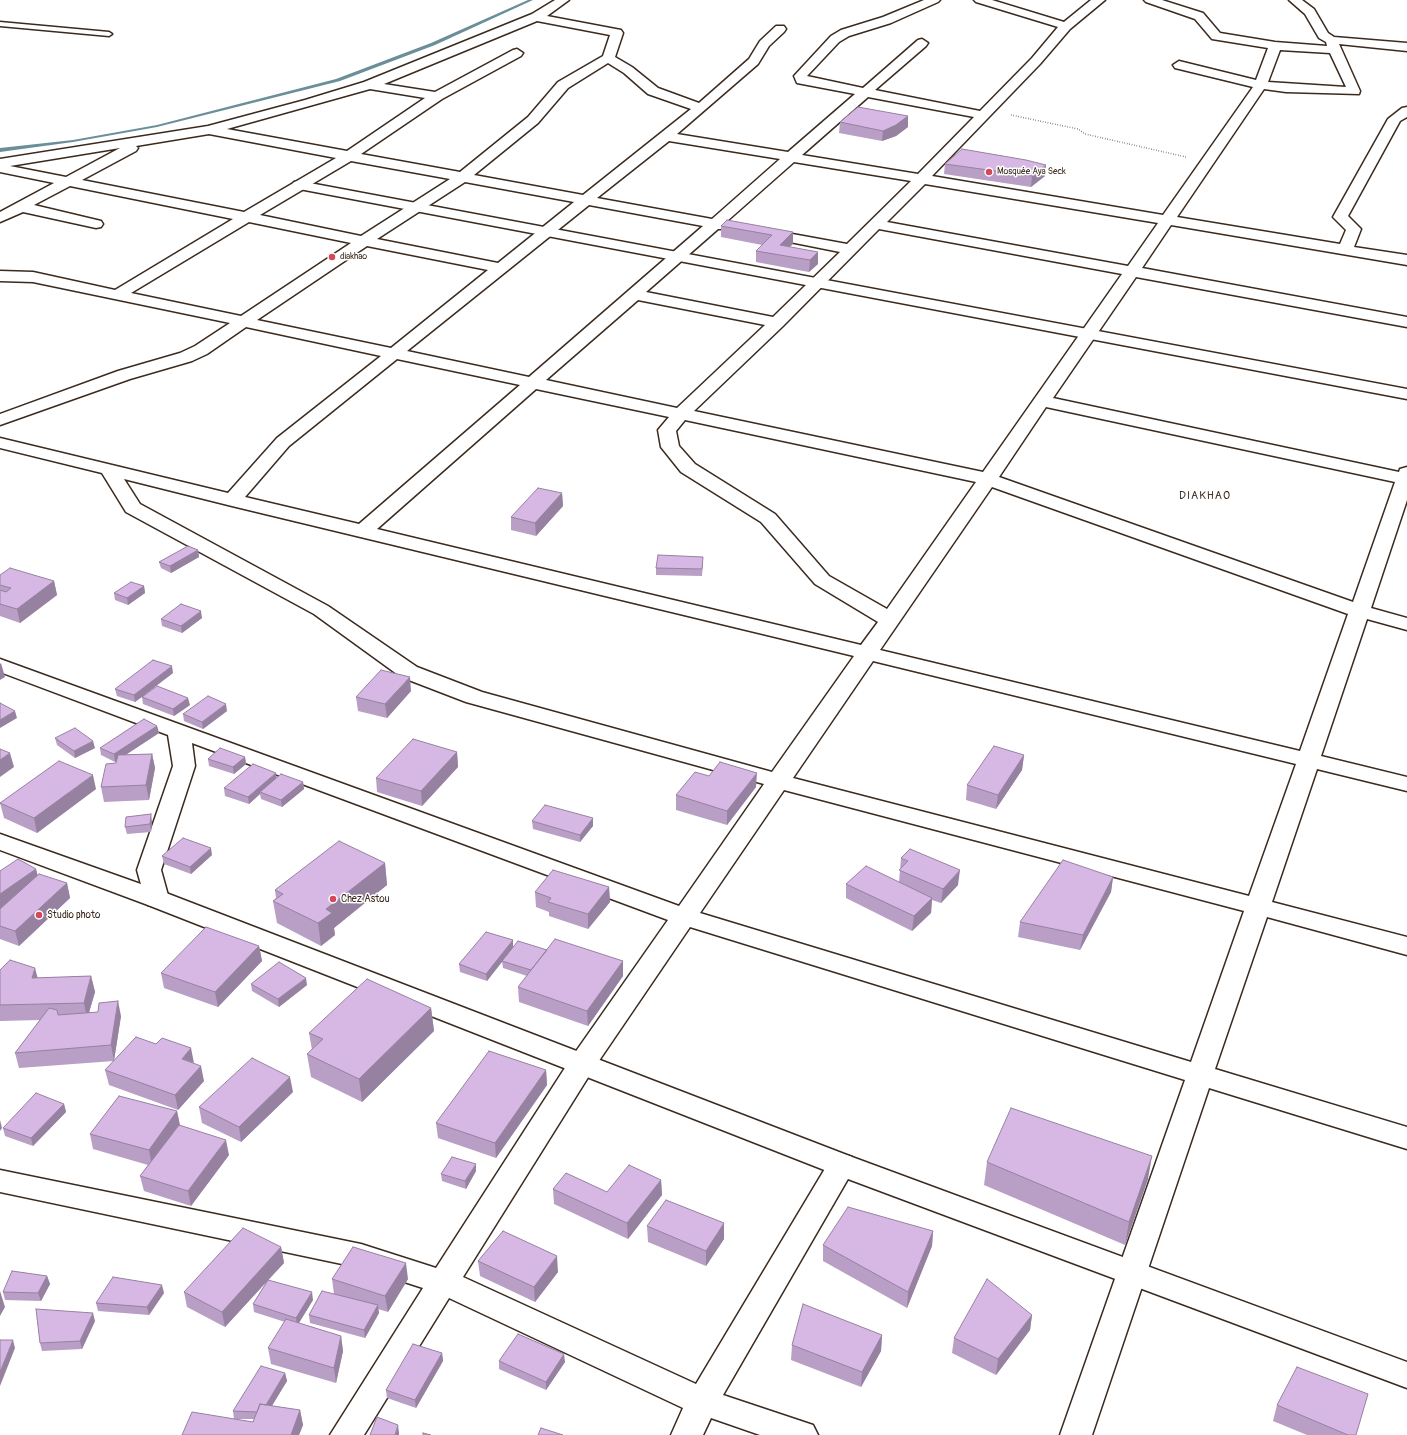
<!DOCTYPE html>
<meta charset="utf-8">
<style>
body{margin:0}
canvas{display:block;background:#fff}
</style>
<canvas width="1407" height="1435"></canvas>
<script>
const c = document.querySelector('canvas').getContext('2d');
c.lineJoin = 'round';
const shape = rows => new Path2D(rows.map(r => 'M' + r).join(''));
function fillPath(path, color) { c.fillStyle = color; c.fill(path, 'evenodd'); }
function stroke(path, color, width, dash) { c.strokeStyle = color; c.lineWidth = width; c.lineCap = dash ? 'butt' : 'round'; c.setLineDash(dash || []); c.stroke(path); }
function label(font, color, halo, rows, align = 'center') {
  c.font = font + ' Pangolin,sans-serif'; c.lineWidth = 3; c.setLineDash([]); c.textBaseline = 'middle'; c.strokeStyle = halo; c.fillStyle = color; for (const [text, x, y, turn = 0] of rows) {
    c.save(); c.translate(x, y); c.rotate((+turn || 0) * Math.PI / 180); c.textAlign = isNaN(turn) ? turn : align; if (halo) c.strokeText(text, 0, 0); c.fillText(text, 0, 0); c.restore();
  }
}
const stream = shape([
 [528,0,533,0,435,45,340,81,157,127,73,142,0,152,0,148,73,140,157,125,336,79,431,43,528,0]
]);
const path = shape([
 [1011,115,1078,129,1085,134,1186,157]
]);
const service = shape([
 [0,22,109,32,112,34,109,36,0,26,0,22]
]);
const minor = shape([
 [555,0,569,0,547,16,621,30,623,33,615,57,632,67,658,88,699,103,749,59,760,41,776,26,784,26,786,29,784,32,769,46,758,64,677,134,788,152,855,94,797,83,794,76,831,36,841,30,883,17,924,0,940,0,938,2,891,23,849,36,839,42,807,76,863,88,918,40,922,39,928,43,926,46,875,90,980,111,1032,58,1058,27,976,2,974,0,992,0,1064,22,1091,0,1105,0,1070,29,1040,64,932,176,1163,215,1253,87,1175,68,1173,65,1179,61,1256,80,1268,48,1212,39,1195,19,1146,2,1144,0,1162,0,1203,13,1220,33,1275,42,1327,46,1326,42,1319,38,1305,14,1289,0,1302,0,1314,9,1328,33,1334,37,1407,43,1407,51,1339,44,1360,91,1359,94,1286,92,1264,89,1177,217,1340,244,1346,230,1333,217,1388,119,1402,108,1407,107,1407,117,1400,121,1348,216,1361,229,1354,247,1407,255,1407,265,1171,225,1142,268,1407,317,1407,327,1136,277,1053,398,1399,472,1400,469,1407,467,1407,500,1371,608,1407,618,1407,630,1367,619,1321,756,1407,777,1407,791,1317,769,1272,902,1407,937,1407,955,1267,917,1215,1069,1407,1127,1407,1149,1209,1088,1092,1435,1060,1435,1185,1080,690,927,592,1071,463,1277,696,1384,832,1157,842,1154,852,1157,856,1165,723,1395,813,1425,818,1435,760,1435,711,1418,703,1435,671,1435,683,1408,449,1298,364,1435,330,1435,423,1288,361,1268,0,1192,0,1170,361,1244,436,1268,572,1057,668,920,192,743,195,766,161,870,169,899,166,905,157,907,148,905,145,899,137,870,173,766,168,735,0,672,0,659,679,906,764,784,466,702,401,677,314,614,126,512,102,473,0,448,0,438,228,493,277,438,381,356,246,327,207,354,192,361,130,379,0,425,0,414,118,371,180,353,195,346,230,323,33,282,0,281,0,271,33,272,115,290,233,219,70,186,34,205,101,221,103,224,101,227,96,228,23,212,0,222,0,212,54,183,0,172,0,159,208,126,305,100,364,82,532,14,555,0],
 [537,21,610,35,603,56,558,82,528,117,460,172,361,154,442,99,521,56,523,53,517,49,513,50,435,92,384,84,537,21],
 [1280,50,1330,53,1346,87,1268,82,1280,50],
 [608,63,624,73,648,94,691,109,583,195,474,175,538,123,568,88,608,63],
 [370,89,425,98,347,151,227,129,370,89],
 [868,97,974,117,918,174,802,155,868,97],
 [209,134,336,158,244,212,82,180,136,151,138,148,136,146,209,134],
 [669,141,780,159,712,219,597,198,669,141],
 [120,148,66,177,10,166,120,148],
 [351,161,450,179,361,236,260,215,351,161],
 [794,162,911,181,847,244,765,229,760,230,758,233,760,236,840,252,773,317,646,292,718,229,730,229,732,226,730,223,726,222,794,162],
 [465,182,574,202,498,263,377,239,465,182],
 [925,184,1158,223,1128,266,887,222,925,184],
 [589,205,703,226,529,377,407,351,589,205],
 [249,222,351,243,241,316,131,293,249,222],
 [879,229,1122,274,983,472,694,411,783,326,879,229],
 [367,246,488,270,391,348,257,320,367,246],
 [638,300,765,325,677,408,546,380,638,300],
 [397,359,520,385,359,524,245,497,289,446,397,359],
 [536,389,669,417,658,430,661,447,681,472,761,522,815,584,878,622,861,645,377,529,536,389],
 [1046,407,1395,482,1353,602,999,477,1046,407],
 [685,420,976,482,887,609,829,576,775,514,695,464,679,446,676,431,685,420],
 [124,479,232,506,854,656,772,772,482,692,417,667,328,606,140,504,124,479],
 [992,487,1348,614,1300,751,880,650,992,487],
 [873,661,1296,764,1249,896,793,778,873,661],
 [784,790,1244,911,1191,1062,700,913,784,790]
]);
const tertiary = shape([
 [299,181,1407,389,1407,399,294,188,292,185,294,182,299,181],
 [0,834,166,893,852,1157,1407,1362,1407,1388,832,1173,148,905,0,850,0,834]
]);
const wall = shape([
 [908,116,908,127,896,136,882,141,839,133,840,122],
 [945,164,1045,176,1031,187,944,174],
 [721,226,793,232,793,244,789,247,818,252,818,264,809,272,756,262,756,251,762,245,721,237],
 [562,493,563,506,536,536,511,530,511,517],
 [198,550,199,557,171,573,161,568,159,562],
 [703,563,702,576,656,575,656,568],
 [0,575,54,581,57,595,20,623,0,616],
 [144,586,145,593,128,605,115,600,114,593],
 [202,618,182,633,162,626,161,619],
 [173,673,144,695,190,705,174,716,143,704,142,697,135,702,117,696,115,689],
 [411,691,387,718,358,711,356,697],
 [227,711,203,729,184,721,183,714],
 [157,726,159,733,125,755,152,754,155,768,149,800,104,802,101,787,116,763,117,761,115,762,101,755,100,748],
 [55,738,95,748,75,758,57,745],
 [457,752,458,767,422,806,377,792,376,778],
 [1024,755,1022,770,996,809,966,800,967,785],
 [245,757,246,764,234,774,209,766,208,759],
 [709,776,756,787,727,825,676,810,676,795],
 [277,778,303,782,304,789,282,807,261,799,260,794,249,804,225,796,224,788],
 [96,789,37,833,4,818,0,803],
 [532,821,593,826,580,842,533,829],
 [152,822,151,832,127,834,125,827],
 [212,855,191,874,164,864,162,856],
 [901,858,958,885,941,903,932,900,931,913,912,931,846,898,846,884,899,882],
 [385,863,387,885,334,928,335,935,321,946,277,923,273,901,276,898,275,890],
 [36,869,37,875,67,883,70,898,19,946,0,939,0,871],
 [1113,877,1111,892,1080,950,1018,937,1020,922],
 [609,887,610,902,588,929,549,916,549,912,536,907,535,892],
 [513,940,513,947,547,950,623,961,623,976,588,1026,519,1002,518,987,527,976,503,968,502,961,487,981,460,972,459,964],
 [259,946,262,961,218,1007,164,988,161,973],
 [0,970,38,978,91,976,95,992,89,1013,121,1016,114,1060,194,1064,204,1081,178,1110,109,1085,105,1070,114,1061,19,1068,15,1053,40,1020,0,1021],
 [251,984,307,985,279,1007,252,991],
 [431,1008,434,1031,362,1102,311,1077,307,1054,312,1050,309,1033],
 [546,1070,547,1085,496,1158,438,1138,436,1123],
 [293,1092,241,1142,202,1123,199,1107],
 [64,1104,66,1112,33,1146,5,1136,3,1128],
 [177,1111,180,1125,229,1155,191,1206,144,1191,140,1176,148,1165,93,1149,90,1134],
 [987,1162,1148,1179,1125,1245,984,1185],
 [476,1171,466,1189,442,1181,441,1174],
 [661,1180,662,1195,628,1239,554,1204,553,1189,607,1192],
 [647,1226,724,1239,706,1266,648,1242],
 [933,1231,932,1246,907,1308,823,1261,823,1245],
 [281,1247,284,1263,268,1280,313,1300,299,1323,341,1336,343,1351,336,1383,271,1364,268,1348,285,1322,254,1312,253,1304,267,1281,225,1327,187,1307,184,1292],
 [478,1261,558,1272,535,1302,480,1276],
 [47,1276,50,1284,41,1301,5,1300,3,1292],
 [332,1279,408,1279,388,1312,378,1309,379,1313,365,1338,310,1323,309,1315,334,1294],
 [164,1293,149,1315,98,1311,96,1303],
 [1032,1315,1030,1330,996,1375,952,1353,954,1338],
 [95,1321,82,1349,42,1351,40,1343],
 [882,1335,881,1351,861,1387,791,1360,792,1345],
 [442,1353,443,1361,416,1408,387,1398,386,1390],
 [499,1361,565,1362,546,1390,499,1369],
 [285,1373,287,1381,272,1406,300,1410,303,1425,299,1435,182,1435,234,1419,233,1411],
 [235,1419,254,1419,253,1422],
 [1277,1405,1356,1435,1307,1435,1273,1421]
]);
const shadedWall = shape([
 [908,116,908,127,896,136,882,141,883,131],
 [1046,165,1045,176,1031,187,1032,176],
 [793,232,793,244,781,255,780,245],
 [818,252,818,264,809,272,810,260],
 [562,493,563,506,536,536,535,523],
 [198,550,199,557,171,573,170,566],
 [54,581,57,595,20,623,17,609],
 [144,586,145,593,128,605,127,598],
 [201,611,202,618,182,633,181,626],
 [1,663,5,677,0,680,0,664],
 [172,666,173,673,135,702,134,695],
 [410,677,411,691,387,718,385,704],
 [188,698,190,705,174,716,173,709],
 [226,704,227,711,203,729,202,722],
 [15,711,17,718,0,728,0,720],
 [157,726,159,733,115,762,114,754],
 [93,741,95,748,75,758,74,751],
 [457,752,458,767,422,806,421,791],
 [10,753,14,767,0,777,0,760],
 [152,754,155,768,149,800,146,785],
 [1024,755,1022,770,996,809,998,795],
 [245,757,246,764,234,774,233,767],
 [276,773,277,780,260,792,260,794,249,804,248,797],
 [757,773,756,787,727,825,727,811],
 [93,775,96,789,37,833,34,818],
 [303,782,304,789,282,807,281,800],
 [151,814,152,822,151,832,150,824],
 [593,818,593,826,580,842,580,835],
 [211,848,212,855,191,874,190,867],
 [385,863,387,885,334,928,335,935,321,946,318,923,326,909],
 [36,869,40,884,0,911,0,894],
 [960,870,958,885,941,903,943,889],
 [1113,877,1111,892,1080,950,1083,935],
 [67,883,70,898,19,946,15,931],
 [609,887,610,902,588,929,588,914],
 [932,898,931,913,912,931,914,916],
 [513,940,513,948,487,981,486,974],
 [259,946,262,961,218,1007,215,992],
 [623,961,623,976,588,1026,587,1011],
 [35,968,39,983,32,978],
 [91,976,95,992,87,1019,84,1003],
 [306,978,307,985,279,1007,278,999],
 [118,1001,121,1016,114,1061,111,1045],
 [431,1008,434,1031,362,1102,359,1079],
 [191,1048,194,1063,182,1059],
 [201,1066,204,1081,178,1110,175,1095],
 [546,1070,547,1085,496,1158,495,1143],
 [290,1077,293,1092,241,1142,239,1127],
 [64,1104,66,1112,33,1146,31,1138],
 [177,1111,180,1126,152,1166,149,1150],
 [0,1120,2,1128,0,1131],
 [226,1140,229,1155,191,1206,188,1191],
 [1152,1156,1148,1179,1125,1245,1129,1222],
 [476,1164,476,1171,466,1189,465,1181],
 [661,1180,662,1195,628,1239,627,1223],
 [724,1223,724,1239,706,1266,706,1251],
 [933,1231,932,1246,907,1308,908,1292],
 [281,1247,284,1263,225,1327,222,1312],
 [557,1256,558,1272,535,1302,534,1287],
 [406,1263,408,1279,388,1312,385,1296],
 [47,1276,50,1284,41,1301,38,1293],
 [162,1285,164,1293,149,1315,147,1307],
 [0,1291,5,1307,0,1316],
 [312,1292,313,1300,297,1326,296,1318],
 [378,1305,379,1313,365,1338,364,1330],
 [93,1313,95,1321,82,1349,80,1341],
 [1032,1315,1030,1330,996,1375,998,1359],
 [882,1335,881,1351,861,1387,862,1372],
 [341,1336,343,1351,336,1383,334,1368],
 [13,1340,15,1348,0,1386,0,1372],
 [442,1353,443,1361,416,1408,415,1400],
 [564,1354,565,1362,546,1390,546,1382],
 [285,1373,287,1381,263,1420,262,1412],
 [300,1410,303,1425,299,1435,291,1435],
 [398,1425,399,1433,399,1435,395,1435]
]);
const building = shape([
 [858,107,908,116,896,125,883,131,840,122,858,107],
 [962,149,1026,160,1046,165,1032,176,945,164,962,149],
 [727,220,793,232,780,245,818,252,810,260,756,251,772,235,721,226,727,220],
 [538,488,562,493,535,523,511,517,538,488],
 [188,546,198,550,170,566,159,562,188,546],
 [658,555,703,557,702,569,656,568,658,555],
 [10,568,54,581,17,609,0,604,0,590,6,592,11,588,0,585,0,575,10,568],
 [131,582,144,586,127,598,114,593,131,582],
 [181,604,201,611,181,626,161,619,181,604],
 [153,660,172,666,134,695,115,689,153,660],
 [381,670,410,677,385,704,356,697,381,670],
 [157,686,188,698,173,709,142,697,157,686],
 [208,696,226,704,202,722,183,714,208,696],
 [0,703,15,711,0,720,0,703],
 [144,719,157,726,114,754,100,748,144,719],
 [75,728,93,741,74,751,55,738,75,728],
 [413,739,457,752,421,791,376,778,413,739],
 [994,746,1024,755,998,795,967,785,994,746],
 [220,748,245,757,233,767,208,759,220,748],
 [0,749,10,753,0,760,0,749],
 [152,754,146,785,101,787,106,764,116,763,118,755,152,754],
 [59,761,93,775,34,818,0,803,59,761],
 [720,762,757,773,727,811,676,795,695,772,709,776,720,762],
 [253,764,276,773,248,797,224,788,253,764],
 [281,774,303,782,281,800,260,792,281,774],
 [545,805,593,818,580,835,532,821,545,805],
 [151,814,150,824,125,827,126,817,151,814],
 [183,838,211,848,190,867,162,856,183,838],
 [339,841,385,863,326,909,332,913,318,923,273,901,283,894,275,890,339,841],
 [910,849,960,870,943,889,899,870,908,861,901,858,910,849],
 [18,859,36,869,0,894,0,871,18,859],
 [1063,860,1113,877,1083,935,1020,922,1063,860],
 [866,866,932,898,914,916,846,884,866,866],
 [553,870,609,887,588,914,548,902,551,898,535,892,553,870],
 [39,874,67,883,15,931,0,926,0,909,39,874],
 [206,927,259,946,215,992,161,973,206,927],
 [486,932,513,940,486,974,459,964,486,932],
 [555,939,623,961,587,1011,518,987,555,939],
 [518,941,547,950,531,970,502,961,518,941],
 [10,960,35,968,32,978,91,976,84,1003,0,1005,0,970,10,960],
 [279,962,306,978,278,999,251,984,279,962],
 [367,979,431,1008,359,1079,307,1054,323,1039,309,1033,367,979],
 [118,1001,111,1045,15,1053,49,1008,57,1010,58,1015,98,1012,99,1003,118,1001],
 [136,1037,156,1044,162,1038,191,1048,182,1059,201,1066,175,1095,105,1070,136,1037],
 [489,1051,546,1070,495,1143,436,1123,489,1051],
 [252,1058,290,1077,239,1127,199,1107,252,1058],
 [36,1093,64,1104,31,1138,3,1128,36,1093],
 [119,1096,177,1111,149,1150,90,1134,119,1096],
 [1011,1108,1152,1156,1129,1222,987,1162,1011,1108],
 [179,1125,226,1140,188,1191,140,1176,179,1125],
 [452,1157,476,1164,465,1181,441,1174,452,1157],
 [629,1165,661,1180,627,1223,553,1189,566,1173,607,1192,629,1165],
 [666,1200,724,1223,706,1251,647,1226,666,1200],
 [848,1207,933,1231,908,1292,823,1245,848,1207],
 [243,1228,281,1247,222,1312,184,1292,243,1228],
 [503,1231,557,1256,534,1287,478,1261,503,1231],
 [353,1247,406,1263,385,1296,332,1279,353,1247],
 [12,1271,47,1276,38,1293,3,1292,12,1271],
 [113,1277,162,1285,147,1307,96,1303,113,1277],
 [987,1279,1032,1315,998,1359,954,1338,987,1279],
 [268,1280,312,1292,296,1318,253,1304,268,1280],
 [322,1291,378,1305,364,1330,309,1315,322,1291],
 [803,1304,882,1335,862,1372,792,1345,803,1304],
 [36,1309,93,1313,80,1341,40,1343,36,1309],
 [286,1319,341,1336,334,1368,268,1348,286,1319],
 [518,1334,564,1354,546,1382,499,1361,518,1334],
 [0,1340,13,1340,0,1372,0,1340],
 [413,1344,442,1353,415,1400,386,1390,413,1344],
 [261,1366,285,1373,266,1405,260,1404,257,1412,233,1411,261,1366],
 [1297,1367,1368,1394,1356,1435,1348,1435,1277,1405,1297,1367],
 [260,1404,300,1410,291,1435,182,1435,192,1412,253,1422,260,1404],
 [377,1417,398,1425,395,1435,370,1435,377,1417],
 [541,1428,563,1435,538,1435,541,1428],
 [423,1433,431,1435,423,1435,423,1433]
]);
const markers = [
 [989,172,4,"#d1495b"],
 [332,257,4,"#d1495b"],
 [333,899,4,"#d1495b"],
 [39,915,4,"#d1495b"]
];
const farPoinames = [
 ["Mosquée Aya Seck",997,172],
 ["diakhao",340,257]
];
const poiNames = [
 ["Chez Astou",341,899],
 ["Studio photo",47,915]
];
const neighbourhoodNames = [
 ["DIAKHAO",1205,496]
];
fillPath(stream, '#6a8f98');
stroke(service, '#3b2a1e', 3);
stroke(minor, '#3b2a1e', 3);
stroke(tertiary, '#3b2a1e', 3);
stroke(path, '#3b2a1e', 1.5, [0.5, 2]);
fillPath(service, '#fff');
fillPath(minor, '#fff');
fillPath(tertiary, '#fff');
fillPath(wall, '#b99ec5');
fillPath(shadedWall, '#9681a0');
fillPath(building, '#d7b8e5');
stroke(building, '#9681a0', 1);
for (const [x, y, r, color] of markers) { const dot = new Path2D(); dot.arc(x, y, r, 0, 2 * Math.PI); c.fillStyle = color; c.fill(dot); stroke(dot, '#fff', 1.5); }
label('9px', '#3b2a1e', '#fff', farPoinames, 'left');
label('10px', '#3b2a1e', '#fff', poiNames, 'left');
c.letterSpacing = '1px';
label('11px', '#3b2a1e', '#fff', neighbourhoodNames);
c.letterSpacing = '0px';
</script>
